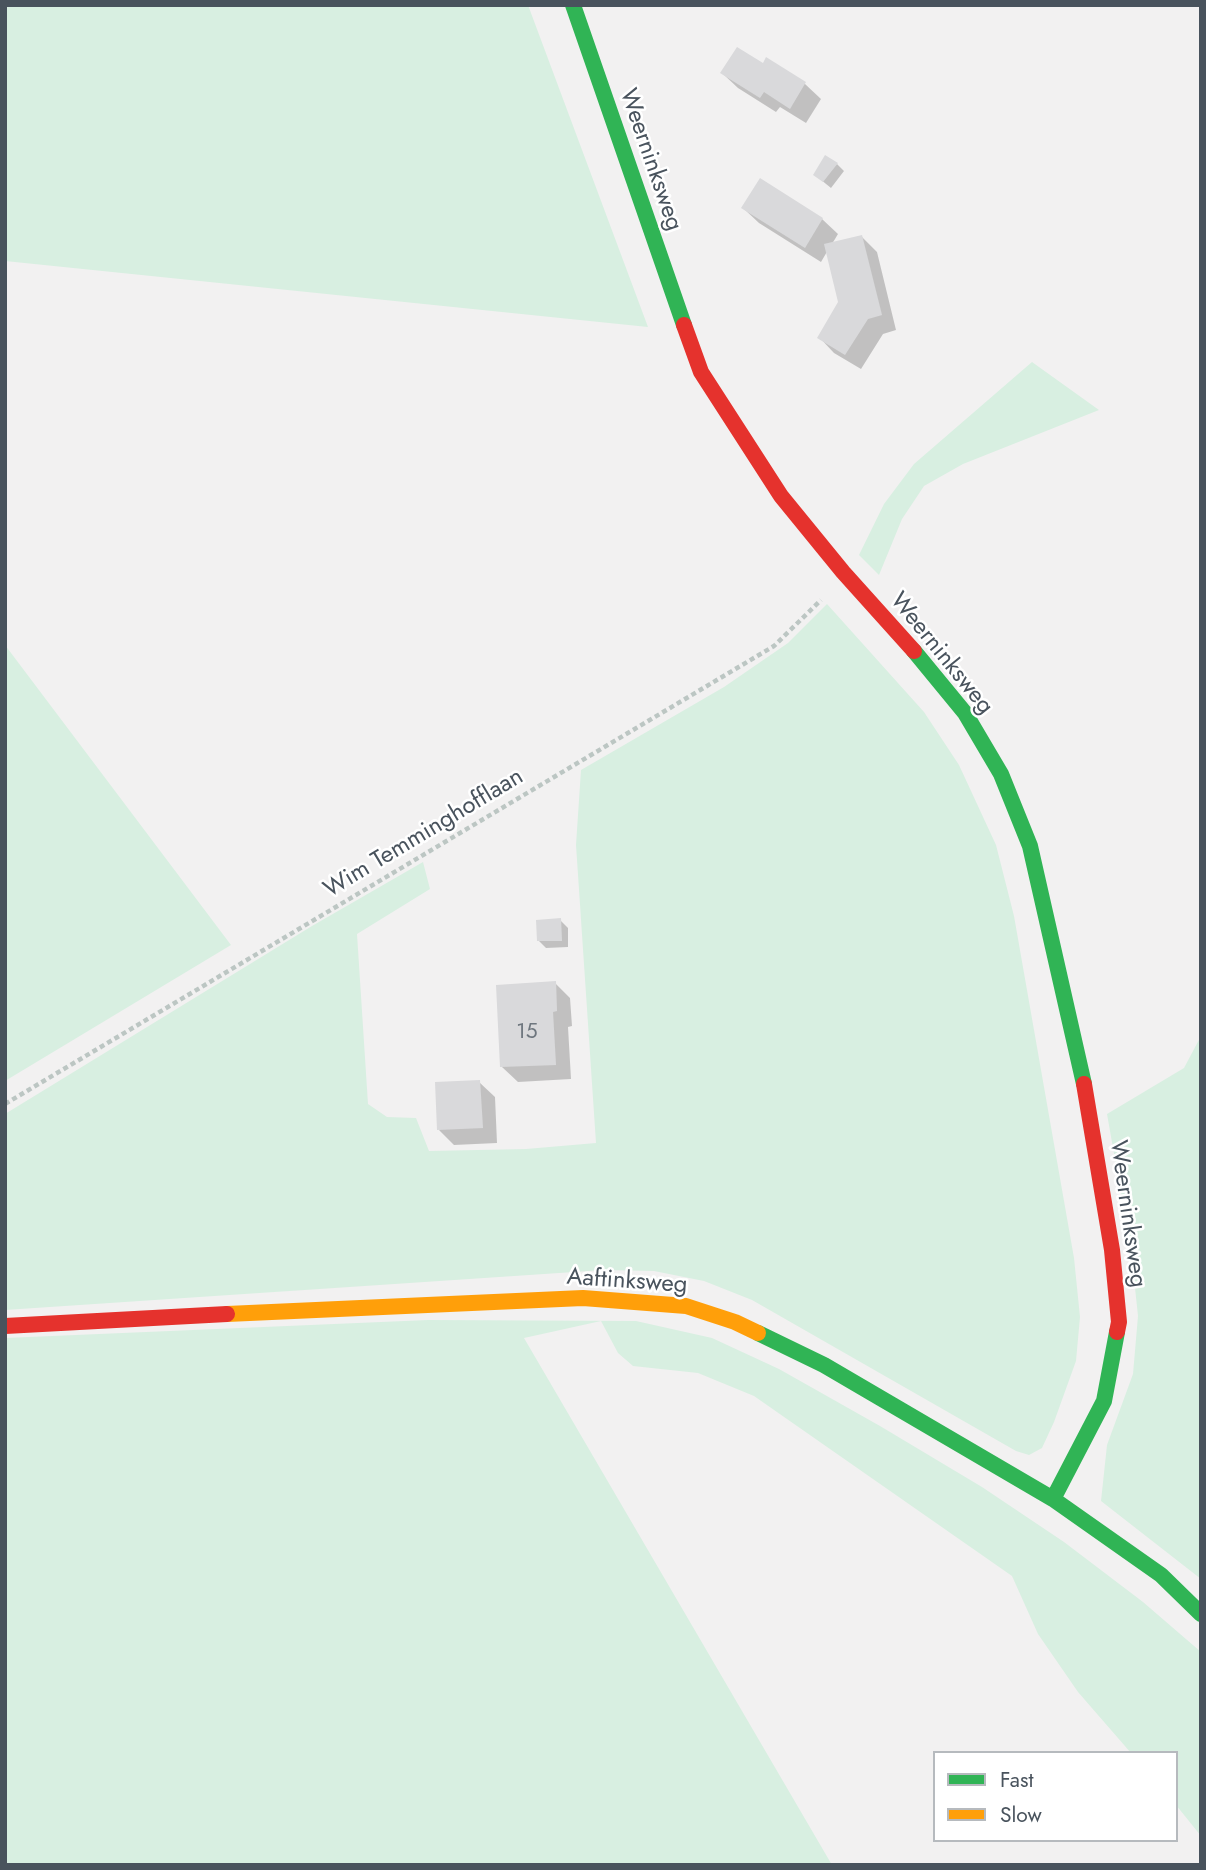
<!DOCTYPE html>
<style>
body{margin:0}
#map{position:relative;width:1206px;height:1870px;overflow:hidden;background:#f2f1f1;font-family:Jost,sans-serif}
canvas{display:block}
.frame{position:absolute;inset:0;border:7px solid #49535d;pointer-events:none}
.legend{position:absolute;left:933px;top:1751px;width:245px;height:91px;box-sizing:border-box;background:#fff;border:2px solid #b6babe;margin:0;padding:9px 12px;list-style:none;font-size:21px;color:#49535d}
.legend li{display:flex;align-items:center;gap:14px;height:35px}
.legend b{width:35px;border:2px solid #b6babe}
</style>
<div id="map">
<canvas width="1206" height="1870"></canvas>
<div class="frame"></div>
<ul class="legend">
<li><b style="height:9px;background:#30b455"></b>Fast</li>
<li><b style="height:9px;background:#ff9f0a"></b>Slow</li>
</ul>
</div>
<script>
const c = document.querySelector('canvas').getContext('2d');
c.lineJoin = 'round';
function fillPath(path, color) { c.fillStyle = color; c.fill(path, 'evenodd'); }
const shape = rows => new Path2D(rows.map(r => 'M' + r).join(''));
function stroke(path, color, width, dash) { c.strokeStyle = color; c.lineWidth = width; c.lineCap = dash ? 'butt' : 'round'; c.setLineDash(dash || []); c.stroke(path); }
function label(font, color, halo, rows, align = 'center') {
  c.font = font + ' Jost,sans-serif'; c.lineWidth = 5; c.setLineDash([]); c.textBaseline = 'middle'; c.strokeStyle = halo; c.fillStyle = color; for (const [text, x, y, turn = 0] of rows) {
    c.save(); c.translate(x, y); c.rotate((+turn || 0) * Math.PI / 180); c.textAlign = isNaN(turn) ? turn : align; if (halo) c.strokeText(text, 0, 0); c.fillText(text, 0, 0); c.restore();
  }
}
const green = shape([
 [5,5,528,5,648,327,5,261],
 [1032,362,1099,410,963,464,924,486,902,519,879,575,859,555,884,504,914,464],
 [827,604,924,712,959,765,996,845,1014,916,1074,1258,1080,1317,1076,1361,1054,1422,1042,1448,1029,1455,1016,1451,752,1300,704,1281,654,1271,604,1270,5,1310,5,1114,312,926,423,862,430,889,357,934,368,1104,387,1117,416,1118,429,1151,526,1149,596,1143,576,845,581,770,724,687,788,643],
 [5,645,231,945,5,1081],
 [1201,1036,1201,1579,1101,1501,1107,1445,1133,1374,1138,1316,1131,1250,1107,1114,1184,1068],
 [428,1320,636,1321,712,1338,779,1369,880,1426,982,1487,1064,1542,1143,1602,1201,1652,1201,1836,1176,1805,1176,1753,1131,1753,1078,1692,1038,1634,1012,1576,754,1396,698,1373,633,1366,618,1353,601,1321,524,1338,832,1865,5,1865,5,1338]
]);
const shadow = shape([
 [767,60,805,84,821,99,806,123,780,107,776,112,738,88,722,73,763,65],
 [837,164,844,171,831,188,815,175],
 [743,208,822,219,838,234,832,244,862,237,877,252,896,330,883,334,861,369,834,353,819,337,840,302,828,250,821,262,759,223],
 [560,920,568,928,568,947,546,948,538,940],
 [555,983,570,998,572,1026,568,1027,571,1079,518,1082,502,1067],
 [479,1082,495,1097,497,1143,454,1145,439,1130]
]);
const building = shape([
 [737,47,763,63,766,57,806,82,790,109,764,92,760,98,720,73],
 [825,155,838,163,823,182,813,175],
 [760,178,823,218,805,248,741,208],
 [862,235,882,315,868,319,845,355,817,338,838,302,824,244],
 [561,918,562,941,537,941,536,920],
 [556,981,557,1011,553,1012,556,1065,500,1067,496,985],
 [480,1080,483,1128,437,1130,435,1082]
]);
const path = shape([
 [5,1104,774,646,821,600]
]);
const fast = shape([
 [573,5,684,325],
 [914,651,965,713,1001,774,1030,846,1084,1084],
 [758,1333,824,1365,1053,1499,1161,1575,1201,1614],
 [1053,1499,1104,1401,1117,1332]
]);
const slow = shape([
 [227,1314,583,1298,686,1306,735,1322,758,1333]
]);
const jam = shape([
 [684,325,701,372,781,496,843,572,914,651],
 [1084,1084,1112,1250,1119,1322,1117,1332],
 [5,1326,227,1314]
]);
const numberNames = [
 ["15",527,1033]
];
const streetNames = [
 ["Weerninksweg",650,160,71],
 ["Weerninksweg",941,654,51],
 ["Wim Temminghofflaan",424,834,-31],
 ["Weerninksweg",1127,1214,82],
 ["Aaftinksweg",627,1282,4]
];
fillPath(green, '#d8efe1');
fillPath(shadow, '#0003');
fillPath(building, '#d9d9db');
stroke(path, '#bcc6c3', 4.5, [5, 3.5]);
stroke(fast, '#30b455', 16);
stroke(slow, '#ff9f0a', 16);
stroke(jam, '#e5322d', 16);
label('21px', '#6e767e', null, numberNames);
label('24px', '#49535d', '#fff', streetNames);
</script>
